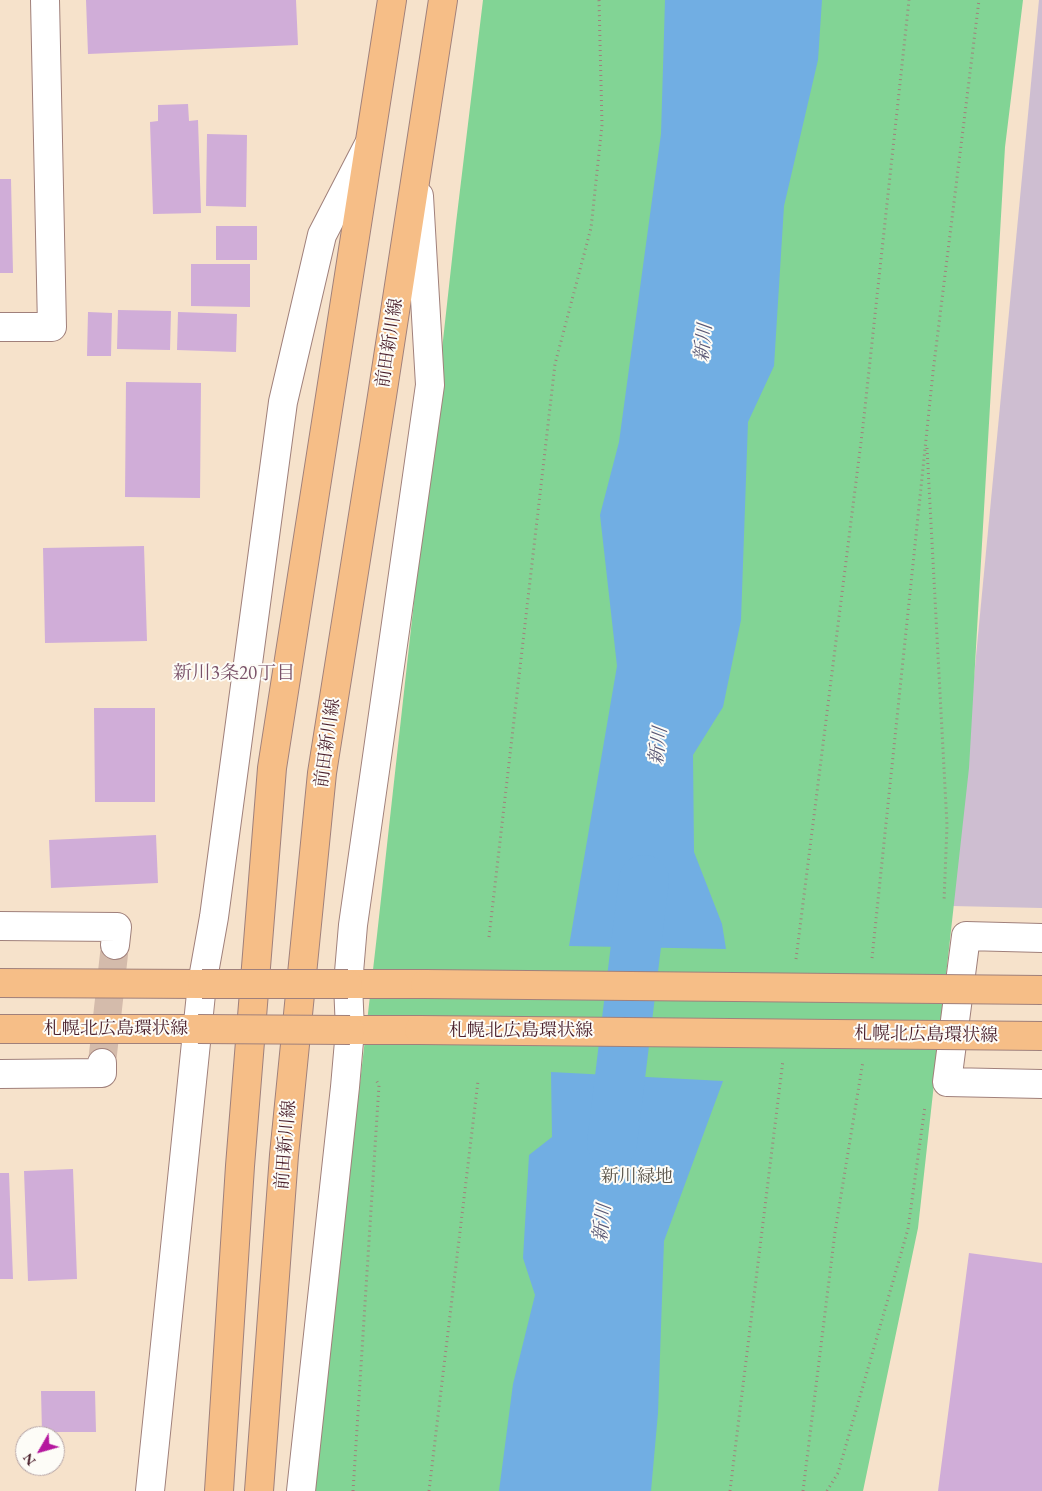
<!DOCTYPE html>
<meta charset="utf-8">
<style>
body{margin:0}
#map{position:relative;width:1042px;height:1491px;overflow:hidden;background:#f6e2cb;font-family:"EB Garamond",serif}
canvas{display:block}
.north{position:absolute;left:15px;top:1426px;width:50px;height:50px;box-sizing:border-box;background:#fdfcf7;border:1px solid #b5a4a5;border-radius:50%;rotate:232deg;font-size:14px;font-weight:700;line-height:20px;text-align:center;color:#4a1f2b}
.north::after{content:'';display:block;margin:auto;width:18px;height:22px;background:#b5179e;clip-path:polygon(50% 0,100% 100%,50% 72%,0 100%)}
</style>
<div id="map">
<canvas width="1042" height="1491"></canvas>
<div class="north">N</div>
</div>
<script>
const c = document.querySelector('canvas').getContext('2d');
c.lineJoin = 'round';
function fillPath(path, color) { c.fillStyle = color; c.fill(path, 'evenodd'); }
const shape = rows => new Path2D(rows.map(r => 'M' + r).join(''));
function stroke(path, color, width, dash) { c.strokeStyle = color; c.lineWidth = width; c.lineCap = dash ? 'butt' : 'round'; c.setLineDash(dash || []); c.stroke(path); }
function label(font, color, halo, rows, align = 'center') {
  c.font = font + ' "EB Garamond","Noto Serif JP",serif'; c.lineWidth = 4; c.setLineDash([]); c.textBaseline = 'middle'; c.strokeStyle = halo; c.fillStyle = color; for (const [text, x, y, turn = 0] of rows) {
    c.save(); c.translate(x, y); c.rotate((+turn || 0) * Math.PI / 180); c.textAlign = isNaN(turn) ? turn : align; if (halo) c.strokeText(text, 0, 0); c.fillText(text, 0, 0); c.restore();
  }
}
const industrial = shape([
 [1039,0,1042,0,1042,908,952,906]
]);
const green = shape([
 [483,0,1023,0,1005,147,969,768,918,1228,863,1491,313,1491,377,935,456,223]
]);
const water = shape([
 [665,0,822,0,818,60,784,206,774,366,748,422,741,620,723,707,693,755,694,852,722,924,726,949,569,946,617,666,600,515,619,442,661,134],
 [551,1072,723,1081,664,1241,658,1413,651,1491,499,1491,513,1384,535,1295,523,1258,529,1155,552,1137]
]);
const river = shape([
 [612,1143,644,880]
]);
const building = shape([
 [86,0,296,0,298,45,88,54],
 [188,104,189,121,198,120,201,213,153,214,150,122,158,121,158,105],
 [207,134,247,135,246,207,206,206],
 [0,179,11,179,13,273,0,273],
 [216,226,257,226,257,260,216,260],
 [191,264,250,264,250,307,191,306],
 [118,310,171,311,170,350,117,349],
 [88,312,112,313,111,356,87,356],
 [178,312,237,314,236,352,177,350],
 [126,382,201,383,200,498,125,497],
 [144,546,147,641,45,643,43,548],
 [94,708,155,708,155,802,95,802],
 [156,835,158,883,51,888,49,840],
 [73,1169,77,1279,28,1281,24,1171],
 [0,1173,9,1173,13,1279,0,1279],
 [969,1253,1042,1263,1042,1491,938,1491],
 [41,1391,95,1391,96,1432,42,1432]
]);
const minorTunnel = shape([
 [102,1063,115,945]
]);
const path = shape([
 [927,448,947,825,944,902],
 [489,937,555,364,591,228,602,125,599,0],
 [872,958,933,372,979,0],
 [796,959,863,426,909,0],
 [353,1491,379,1085,375,1078],
 [429,1491,478,1081],
 [730,1491,783,1060],
 [803,1491,835,1232,863,1061],
 [827,1491,838,1473,908,1229,925,1106]
]);
const minor = shape([
 [0,327,52,327,45,0],
 [0,926,117,927,115,945],
 [1042,938,966,936,947,1082,1042,1084],
 [0,1074,102,1073,102,1063],
 [150,1491,202,984,214,917,283,402,322,235,368,146],
 [301,1491,345,1087,350,1030,348,984,353,925,430,385,419,196]
]);
const major = shape([
 [0,983,202,984],
 [348,984,425,984],
 [0,1029,198,1029],
 [350,1030,419,1030],
 [219,1491,240,1166,272,768,392,0],
 [259,1491,284,1155,322,773,382,396,443,0]
]);
const majorBridge = shape([
 [202,984,348,984],
 [425,984,1042,990],
 [198,1029,350,1030],
 [419,1030,1042,1036]
]);
const streetNames = [
 ["前田新川線",390,343,-81],
 ["前田新川線",328,743,-82],
 ["札幌北広島環状線",116,1029],
 ["札幌北広島環状線",521,1031],
 ["札幌北広島環状線",926,1035,1],
 ["前田新川線",286,1145,-85]
];
const parkNames = [
 ["新川緑地",637,1177]
];
const waterNames = [
 ["新川",704,343,-84],
 ["新川",659,746,-83],
 ["新川",603,1223,-83]
];
const neighbourhoodNames = [
 ["新川3条20丁目",234,674]
];
fillPath(industrial, '#cebed1');
fillPath(green, '#82d495');
fillPath(water, '#71aee3');
stroke(river, '#71aee3', 50);
fillPath(building, '#d0add8');
stroke(minorTunnel, '#d4bbab', 28, [28, 14]);
stroke(minor, '#a0807b', 30);
stroke(major, '#a0807b', 30);
stroke(path, '#a0807b', 3, [1, 4]);
stroke(minor, '#fff', 28);
stroke(major, '#f6be87', 28);
stroke(majorBridge, '#a0807b', 30, []);
stroke(majorBridge, '#f6be87', 28);
label('18px', '#4a1f2b', '#fdfcf7', streetNames);
label('18px', '#5b554b', '#fdfcf7', parkNames);
label('italic 19px', '#5a5875', '#fdfcf7', waterNames);
label('19px', '#795168', '#fdfcf7', neighbourhoodNames);
</script>
